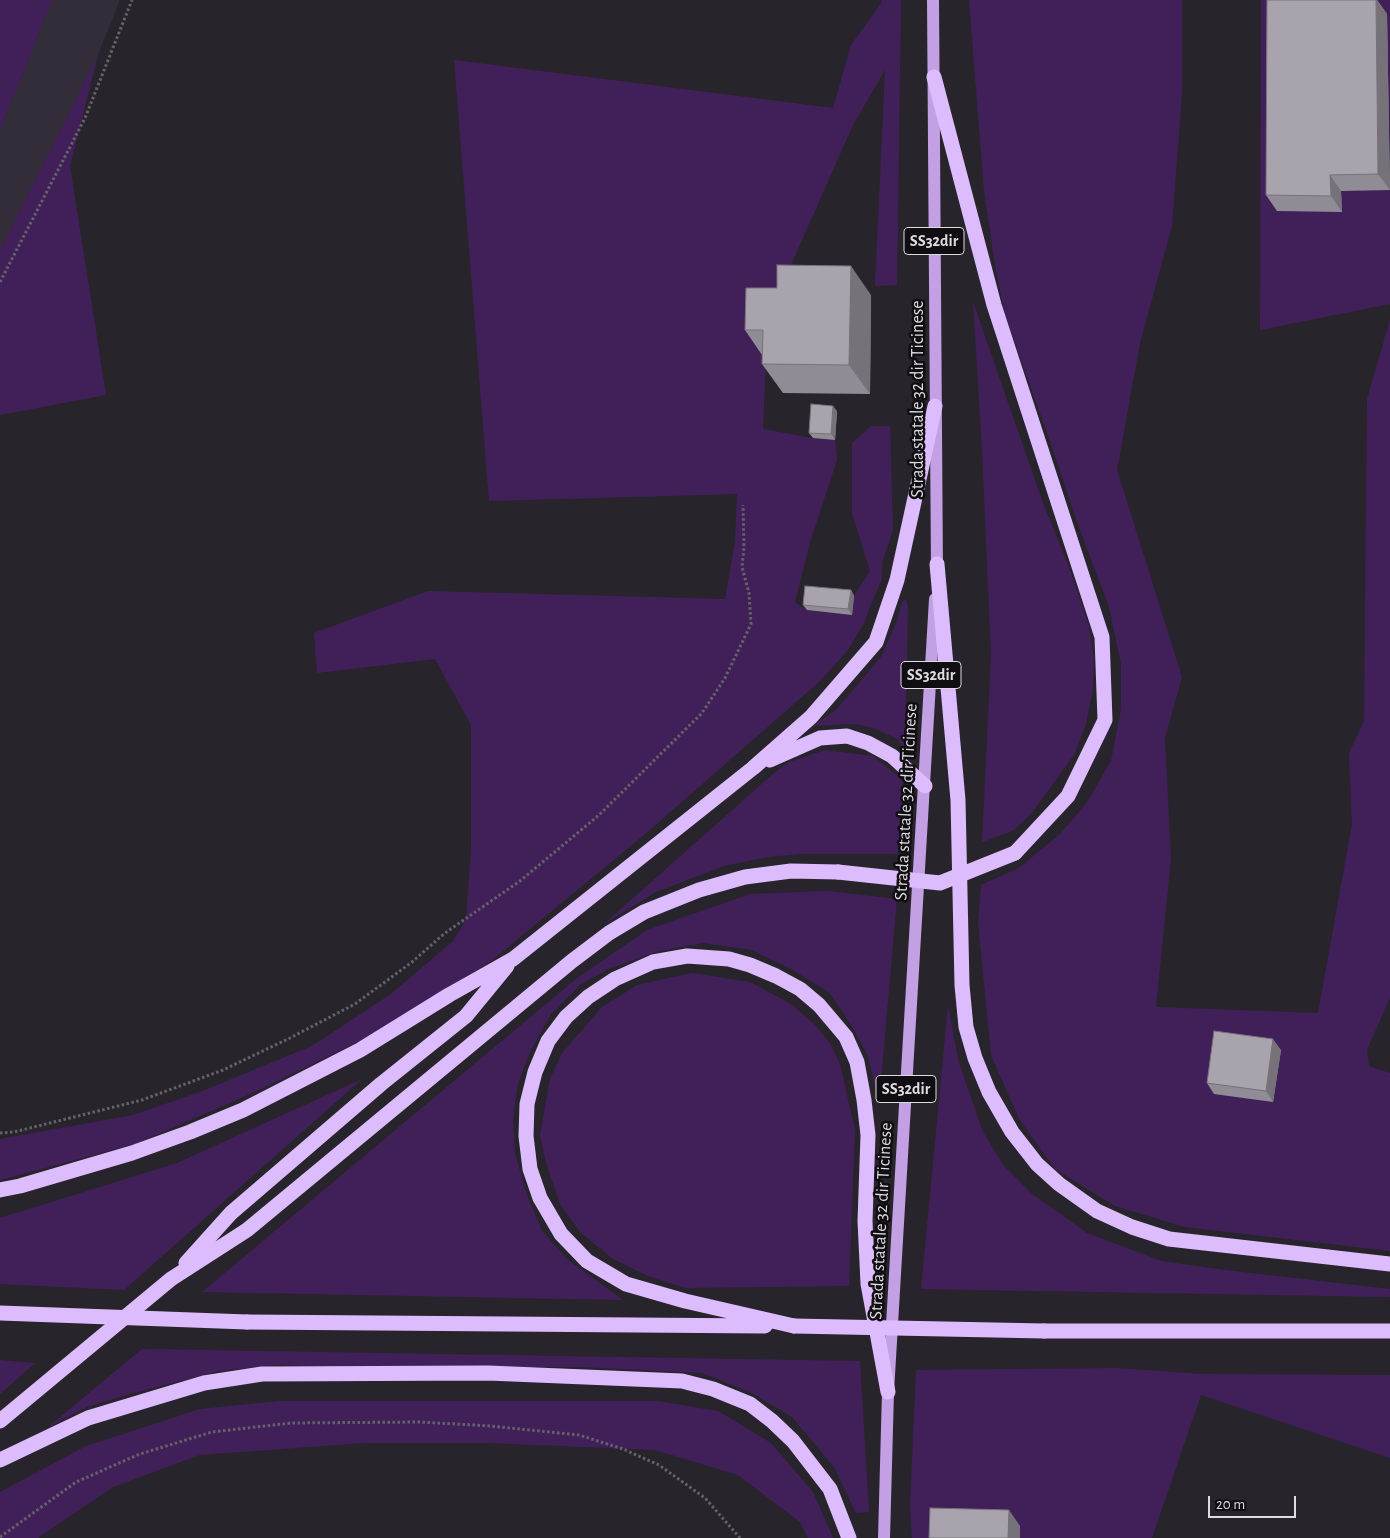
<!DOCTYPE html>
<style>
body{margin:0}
#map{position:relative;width:1390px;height:1538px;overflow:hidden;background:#28242c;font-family:"Alegreya Sans",sans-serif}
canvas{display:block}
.scale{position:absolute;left:1208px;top:1496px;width:88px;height:22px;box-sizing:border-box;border:2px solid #dedce1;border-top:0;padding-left:6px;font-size:15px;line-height:18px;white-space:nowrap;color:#dedce1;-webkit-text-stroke:4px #100e12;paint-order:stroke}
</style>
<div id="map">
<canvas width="1390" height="1538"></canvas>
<div class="scale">20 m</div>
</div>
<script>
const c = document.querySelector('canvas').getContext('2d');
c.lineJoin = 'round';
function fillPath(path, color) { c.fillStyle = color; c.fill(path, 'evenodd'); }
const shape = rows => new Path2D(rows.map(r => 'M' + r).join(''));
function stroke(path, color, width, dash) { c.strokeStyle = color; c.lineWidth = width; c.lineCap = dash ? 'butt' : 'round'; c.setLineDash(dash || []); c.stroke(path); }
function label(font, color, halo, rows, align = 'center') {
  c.font = font + ' "Alegreya Sans",sans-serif'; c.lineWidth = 5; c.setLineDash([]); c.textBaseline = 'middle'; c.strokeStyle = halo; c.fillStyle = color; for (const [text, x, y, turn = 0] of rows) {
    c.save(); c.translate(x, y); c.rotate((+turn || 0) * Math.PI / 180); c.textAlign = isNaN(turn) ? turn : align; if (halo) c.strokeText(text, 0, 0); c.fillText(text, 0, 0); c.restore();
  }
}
const built = shape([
 [52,0,120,0,98,55,0,250,0,130]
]);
const green = shape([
 [0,0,52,0,0,130],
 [882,0,901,0,897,285,875,286,885,70,853,125,778,294,766,360,763,429,813,438,835,440,837,460,810,542,795,602,807,610,852,615,854,596,870,571,852,513,852,443,871,426,890,426,893,530,882,563,882,579,869,609,865,621,848,650,819,682,644,835,491,961,370,1036,257,1091,135,1144,0,1180,0,1139,133,1115,200,1092,312,1046,391,994,453,941,466,919,471,852,471,725,435,659,317,673,314,633,428,591,725,599,735,541,737,494,489,501,454,60,833,108,851,45,882,2],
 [969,0,1182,0,1182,94,1172,226,1140,343,1117,470,1182,677,1165,738,1171,859,1156,1007,1318,1013,1352,824,1349,753,1364,721,1367,399,1390,320,1390,998,1367,1050,1369,1066,1390,1073,1390,1251,1185,1227,1115,1206,1055,1169,1019,1119,991,1055,978,922,981,885,1019,868,1060,834,1086,804,1111,761,1121,709,1121,664,1109,607,1077,522,1051,444,1005,315,996,271,984,191],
 [1261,0,1390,0,1390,304,1260,330],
 [98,55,70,166,106,395,0,415,0,250],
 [973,302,1043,503,1070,570,1089,626,1094,659,1093,688,1086,724,1074,755,1031,814,1014,830,982,842,991,655,982,450],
 [906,599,908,609,905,750,897,739,876,729,861,725,847,724,813,726,836,710,881,657,897,621,902,602],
 [825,750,873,756,899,777,903,785,898,854,800,854,768,857,724,866,656,892,604,924,774,773,789,762],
 [828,891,897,899,879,1104,868,1056,850,1023,829,992,789,968,752,950,703,943,659,951,608,969,581,984,551,1014,531,1050,518,1083,513,1120,515,1153,527,1195,542,1231,568,1260,623,1300,202,1292,577,978,647,930,750,894],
 [692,973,750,982,791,1004,815,1025,830,1043,840,1064,855,1130,849,1286,685,1288,648,1276,613,1259,580,1232,560,1204,546,1163,540,1135,550,1079,562,1053,602,1007,637,985],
 [948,1006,959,1063,983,1132,1004,1166,1031,1193,1087,1233,1161,1261,1225,1270,1390,1289,1390,1297,921,1289],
 [362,1079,124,1290,0,1284,0,1218,177,1163],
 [142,1349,860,1361,869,1512,856,1513,834,1467,792,1417,748,1391,702,1373,582,1367,362,1367,275,1365,219,1371,130,1394,87,1407,48,1427],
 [0,1360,35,1363,0,1394],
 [1117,1368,1201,1374,1390,1375,1390,1458,1201,1395,1152,1538,912,1538,910,1506,916,1370],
 [279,1401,657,1401,718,1411,771,1443,813,1492,833,1538,808,1538,800,1522,738,1475,655,1450,490,1443,364,1443,200,1455,113,1487,38,1538,0,1538,0,1492,86,1446,200,1409]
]);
const path = shape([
 [0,282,85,118,132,0],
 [0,1133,14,1132,142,1100,223,1070,290,1038,355,1004,412,962,445,933,520,881,599,815,702,713,725,678,751,624,749,593,742,567,744,547,743,505],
 [0,1537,76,1482,140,1454,212,1432,291,1423,419,1422,491,1426,579,1435,623,1449,659,1465,705,1498,740,1538]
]);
const primary = shape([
 [933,0,937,572],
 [884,1538,888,1392,935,599]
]);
const highway = shape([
 [934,77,994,305,1102,637,1105,720,1068,796,1015,853],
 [937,564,958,800,962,985,966,1027,975,1058,989,1092,1012,1132,1037,1164,1059,1184,1097,1211,1132,1227,1169,1239,1390,1264],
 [770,760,820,738,847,736,868,743,892,756,925,786],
 [0,1190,20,1186,132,1153,190,1132,243,1110,360,1050,449,995,513,959,753,768,811,717,876,642,897,580,935,406],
 [186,1263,231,1213,381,1084,466,1016,507,966],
 [247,1322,765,1326],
 [794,1326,685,1301,626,1284,587,1261,561,1234,540,1198,530,1169,526,1136,527,1104,535,1072,548,1041,566,1017,588,997,615,979,653,962,687,956,729,959,750,965,776,976,800,989,819,1005,846,1037,857,1062,864,1100,868,1135,865,1221,868,1284,888,1392],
 [1044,1331,1390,1331],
 [0,1421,171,1279,247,1230,572,961,609,933,644,912,699,890,745,877,791,871,838,872],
 [0,1460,88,1418,204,1383,262,1374,488,1373,682,1381,713,1389,750,1404,772,1421,793,1441,830,1489,849,1538]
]);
const highwayBridge = shape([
 [838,872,940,883,1015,853],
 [0,1313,247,1322],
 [794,1326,1044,1331]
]);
const wall = shape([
 [1267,0,1377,0,1387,14,1390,190,1341,191,1342,212,1277,211,1266,195],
 [871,295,870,394,783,393,762,364,762,355,745,330],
 [837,411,835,440,813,438,809,433],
 [851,590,854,596,852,615,807,610,803,605],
 [1281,1050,1273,1102,1214,1094,1207,1083]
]);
const shadedWall = shape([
 [1376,0,1377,0,1387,14,1390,190,1378,174],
 [1330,175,1341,191,1342,212,1331,196],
 [851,266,871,295,870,394,849,365],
 [833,406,837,411,835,440,831,434],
 [851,590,854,596,852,615,848,609],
 [1273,1039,1281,1050,1273,1102,1266,1091],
 [1009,1510,1020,1526,1020,1538,1008,1538]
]);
const building = shape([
 [1267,0,1376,0,1378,174,1330,175,1331,196,1266,195,1267,0],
 [777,265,851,266,849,365,762,364,763,330,745,330,746,288,777,288,777,265],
 [811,404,833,406,831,434,809,433,811,404],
 [805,586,851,590,848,609,803,605,805,586],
 [1214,1031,1273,1039,1266,1091,1207,1083,1214,1031],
 [930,1508,1009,1510,1008,1538,929,1538,930,1508]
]);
const shields = [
 [934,241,60],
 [931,675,60],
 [906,1089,60]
];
const shieldNames = [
 ["SS32dir",934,241],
 ["SS32dir",931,675],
 ["SS32dir",906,1089]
];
const streetNames = [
 ["Strada statale 32 dir Ticinese",918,399,-90],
 ["Strada statale 32 dir Ticinese",906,802,-87],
 ["Strada statale 32 dir Ticinese",881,1221,-87]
];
fillPath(built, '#332c39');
fillPath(green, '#41205a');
stroke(path, '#656269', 3, [2.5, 2.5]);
stroke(primary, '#c39fe3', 12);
stroke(highway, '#ddbcfd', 15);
stroke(highwayBridge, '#ddbcfd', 15);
fillPath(wall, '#908c95');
fillPath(shadedWall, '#767279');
fillPath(building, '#a8a3ad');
stroke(building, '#767279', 1);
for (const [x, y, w] of shields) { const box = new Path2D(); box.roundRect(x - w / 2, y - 13.5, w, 27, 4); c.fillStyle = '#100e12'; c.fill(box); stroke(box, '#dedce1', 1); }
label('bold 16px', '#dedce1', null, shieldNames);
label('18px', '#dedce1', '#100e12', streetNames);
</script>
